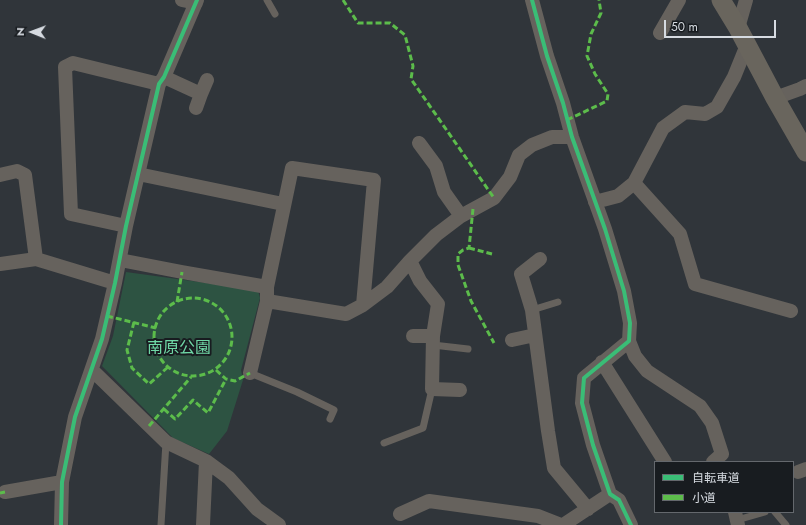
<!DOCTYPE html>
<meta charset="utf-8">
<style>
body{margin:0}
#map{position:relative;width:806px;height:525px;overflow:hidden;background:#30353a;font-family:Jost,"Noto Sans JP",sans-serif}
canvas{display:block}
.legend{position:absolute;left:654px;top:461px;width:140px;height:52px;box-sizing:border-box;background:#181c20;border:1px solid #64686d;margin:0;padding:5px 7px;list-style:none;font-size:12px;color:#d6dbe1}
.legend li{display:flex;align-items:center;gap:8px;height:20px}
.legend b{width:20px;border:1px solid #64686d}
.north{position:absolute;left:12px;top:12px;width:40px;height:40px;-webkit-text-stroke:3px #181c20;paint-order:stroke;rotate:271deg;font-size:11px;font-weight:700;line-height:16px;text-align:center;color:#d6dbe1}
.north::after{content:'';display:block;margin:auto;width:14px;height:18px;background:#d6dbe1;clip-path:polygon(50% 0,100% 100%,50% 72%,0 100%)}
.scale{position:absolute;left:664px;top:20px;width:112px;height:18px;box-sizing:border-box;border:2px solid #d6dbe1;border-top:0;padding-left:5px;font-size:12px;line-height:14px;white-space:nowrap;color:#d6dbe1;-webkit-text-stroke:3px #181c20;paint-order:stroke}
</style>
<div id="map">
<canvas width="806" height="525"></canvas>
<ul class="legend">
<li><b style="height:5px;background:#3abd76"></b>自転車道</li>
<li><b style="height:5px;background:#5cbc4b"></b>小道</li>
</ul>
<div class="north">N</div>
<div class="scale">50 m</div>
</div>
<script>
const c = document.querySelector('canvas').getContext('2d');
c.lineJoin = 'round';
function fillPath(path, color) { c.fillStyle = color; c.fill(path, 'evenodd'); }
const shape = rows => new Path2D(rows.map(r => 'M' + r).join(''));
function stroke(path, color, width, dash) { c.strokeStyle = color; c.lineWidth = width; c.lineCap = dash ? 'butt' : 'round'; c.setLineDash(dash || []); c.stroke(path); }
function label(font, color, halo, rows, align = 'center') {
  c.font = font + ' Jost,"Noto Sans JP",sans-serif'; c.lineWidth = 4; c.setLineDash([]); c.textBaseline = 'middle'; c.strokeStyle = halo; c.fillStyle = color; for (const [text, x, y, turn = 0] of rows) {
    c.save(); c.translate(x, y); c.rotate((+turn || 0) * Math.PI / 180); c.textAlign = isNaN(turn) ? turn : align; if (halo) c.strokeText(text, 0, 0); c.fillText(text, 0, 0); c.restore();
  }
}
const green = shape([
 [126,272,258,290,260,298,241,370,243,380,227,431,209,454,173,438,102,366,113,336]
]);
const service = shape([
 [267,0,275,14],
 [532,310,558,302],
 [433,345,468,349],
 [250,373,297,392,334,410,330,419],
 [384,443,423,428,432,389],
 [775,512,786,525],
 [737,520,765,512],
 [161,525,166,442]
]);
const minor = shape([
 [182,0,196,3],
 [532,0,547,56,563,103,572,137,605,229,624,291,630,323,629,341,584,378,582,403,593,445,610,494,619,500,631,525],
 [738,28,746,0],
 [660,33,679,0],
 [164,77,201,94,207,80],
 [775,98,800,89,806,86],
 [196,108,201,94],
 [419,143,436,166,444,192,461,216],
 [138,174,283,204],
 [0,175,17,171,25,175,36,259],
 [634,183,663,128,685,112,705,114,717,107,734,77,747,45],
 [595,202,618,196,634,183,680,234,695,284,791,311],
 [126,226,71,214,65,67,73,63,159,84],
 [540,259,521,274,532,310,548,431,554,468,588,509],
 [120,260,182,272,267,287],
 [410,261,420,281,438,304,433,336,432,389,460,390],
 [0,264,36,259,115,283],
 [363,305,387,287,410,261,436,235,461,216,494,198,510,177,519,155,532,145,552,137,572,137],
 [413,336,433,336],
 [512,340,535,335],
 [629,341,635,356,647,371,700,406,712,423,722,454,713,462],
 [602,362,665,462],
 [92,370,166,442,206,461,229,478,257,509,279,525],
 [250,373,267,301,267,287,292,168,374,180,363,305,346,314,267,301],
 [798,472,806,469],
 [5,492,62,482],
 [735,512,738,525],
 [400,514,429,501,538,516,561,525],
 [61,525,62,482,75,417,102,339,115,283,126,226,159,84,164,77,197,0],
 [203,525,206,461],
 [563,525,610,494]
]);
const secondary = shape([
 [721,0,738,28,775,98,806,152]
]);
const quiet = shape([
 [343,0,358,23,390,23,405,35,413,66,411,79,494,198],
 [567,120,607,101,608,94,595,74,587,56,591,34,601,13,599,0],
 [473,209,469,248,463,250,458,254,458,265,471,301,494,343],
 [469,248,492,254],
 '154 337a39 39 0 1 1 78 0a39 39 0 1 1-78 0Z',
 [177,302,182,272],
 [107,316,156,328],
 [134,322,127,350,132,368,149,384,168,367],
 [216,370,226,379,235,381,250,373],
 [164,409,175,419,193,400,208,413,226,379],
 [149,426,191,377],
 [0,493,5,492]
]);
const cycleway = shape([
 [532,0,547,56,563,103,572,137,605,229,624,291,630,323,629,341,584,378,582,403,593,445,610,494,619,500,631,525],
 [61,525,62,482,75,417,102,339,115,283,126,226,159,84,164,77,197,0]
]);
const parkNames = [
 ["南原公園",179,349]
];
fillPath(green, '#2d5342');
stroke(service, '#66625d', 7);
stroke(minor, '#66625d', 14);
stroke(secondary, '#69655d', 19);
stroke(quiet, '#5cbc4b', 3, [6, 3]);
stroke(cycleway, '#3abd76', 4);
label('16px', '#6fd7a6', '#181c20', parkNames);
</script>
